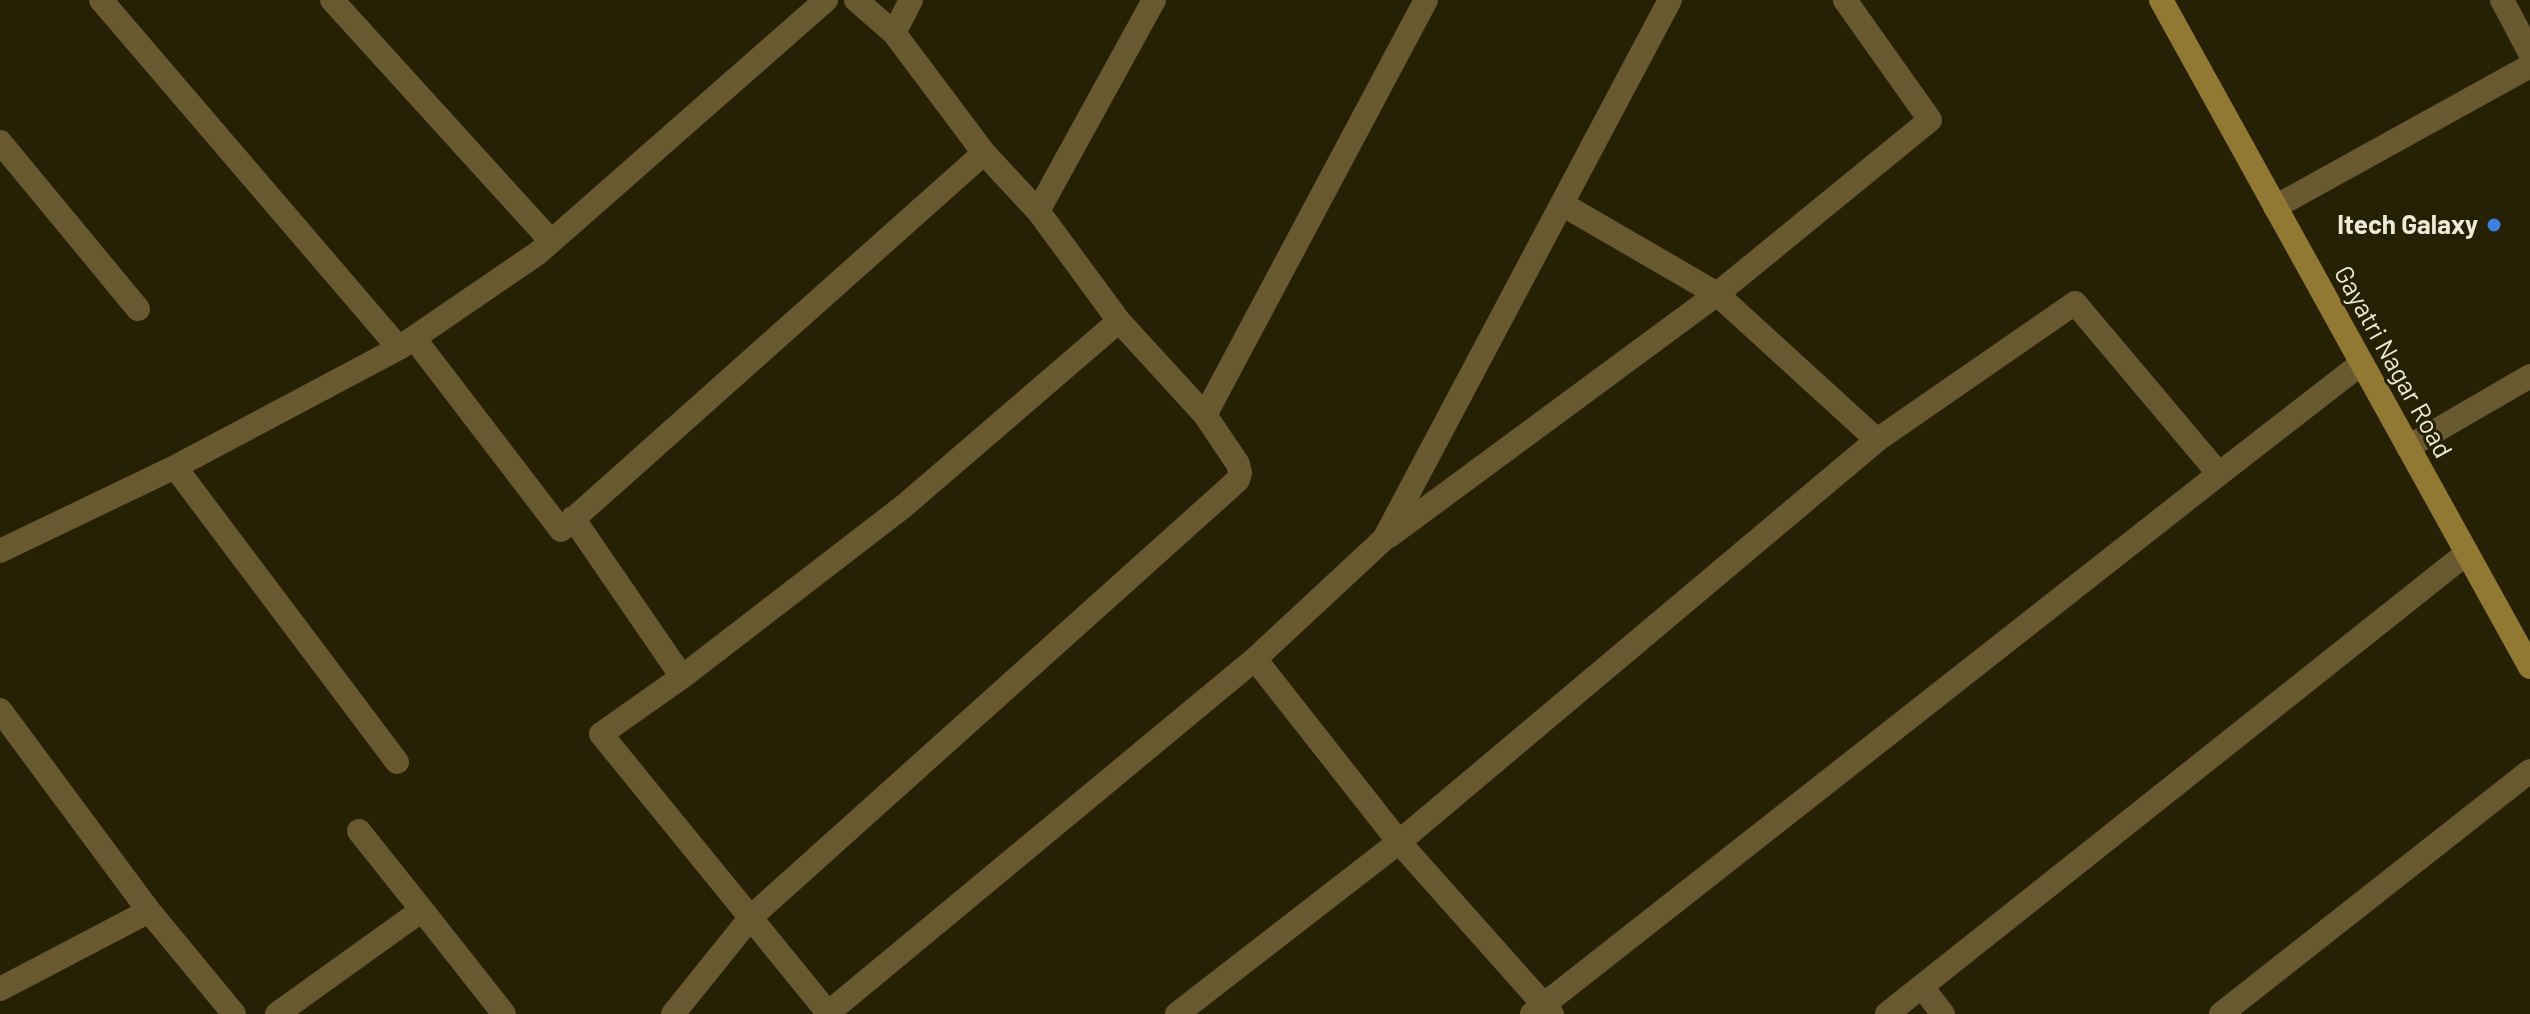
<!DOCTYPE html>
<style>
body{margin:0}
canvas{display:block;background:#262004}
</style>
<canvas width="2530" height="1014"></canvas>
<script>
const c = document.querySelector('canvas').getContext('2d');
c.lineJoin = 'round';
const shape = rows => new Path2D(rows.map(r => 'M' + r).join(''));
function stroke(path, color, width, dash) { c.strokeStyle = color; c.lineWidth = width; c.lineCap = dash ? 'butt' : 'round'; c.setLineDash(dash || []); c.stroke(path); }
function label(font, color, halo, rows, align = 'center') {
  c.font = font + ' Barlow,sans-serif'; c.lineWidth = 6; c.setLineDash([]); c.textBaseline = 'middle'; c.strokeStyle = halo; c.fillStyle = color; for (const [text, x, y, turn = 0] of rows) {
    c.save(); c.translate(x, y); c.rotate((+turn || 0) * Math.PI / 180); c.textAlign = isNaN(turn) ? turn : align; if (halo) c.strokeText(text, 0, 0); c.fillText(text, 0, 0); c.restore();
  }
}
const street = shape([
 [101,0,399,348],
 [332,0,551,241],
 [856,0,894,33,984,153,1038,211,1119,321,1205,415],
 [2502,0,2530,53],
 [894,33,911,0],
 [0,142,138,309],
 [1562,204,1717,294,1877,440],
 [2275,207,2530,66],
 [1038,211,1154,0],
 [414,338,561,530,984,153],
 [2408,447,2530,376],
 [175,467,397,762],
 [2219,474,2362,363],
 [573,518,682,677],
 [1389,536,1717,294,1930,120,1845,0],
 [0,551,175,467,399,348,538,253,826,0],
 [0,710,149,911,234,1014],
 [359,831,422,910],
 [1922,987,1943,1014],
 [0,989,149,911],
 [828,1013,1255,659],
 [277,1014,422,910,504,1014],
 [673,1014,751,917,1238,480,1240,473,1238,464,1205,415,1426,0],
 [829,1014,601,734,682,677,904,506,1119,321],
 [1177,1014,1399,842,1877,440,2075,303,2219,474,1532,1014],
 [1552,1014,1399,842,1255,659,1384,539,1670,0],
 [1887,1014,2467,553],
 [2221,1014,2530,771]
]);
const secondary = shape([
 [2161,0,2530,667]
]);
const markers = [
 [2494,225,8,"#3f7fe0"]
];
const poiNames = [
 ["Itech Galaxy",2478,225]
];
const streetNames = [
 ["Gayatri Nagar Road",2393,362,61]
];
stroke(street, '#685930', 24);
stroke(secondary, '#917833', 24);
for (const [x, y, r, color] of markers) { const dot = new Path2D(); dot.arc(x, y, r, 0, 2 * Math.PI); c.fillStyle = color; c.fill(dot); stroke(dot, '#262004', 3); }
label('bold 26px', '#edead9', '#262004', poiNames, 'right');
label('26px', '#edead9', '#262004', streetNames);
</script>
